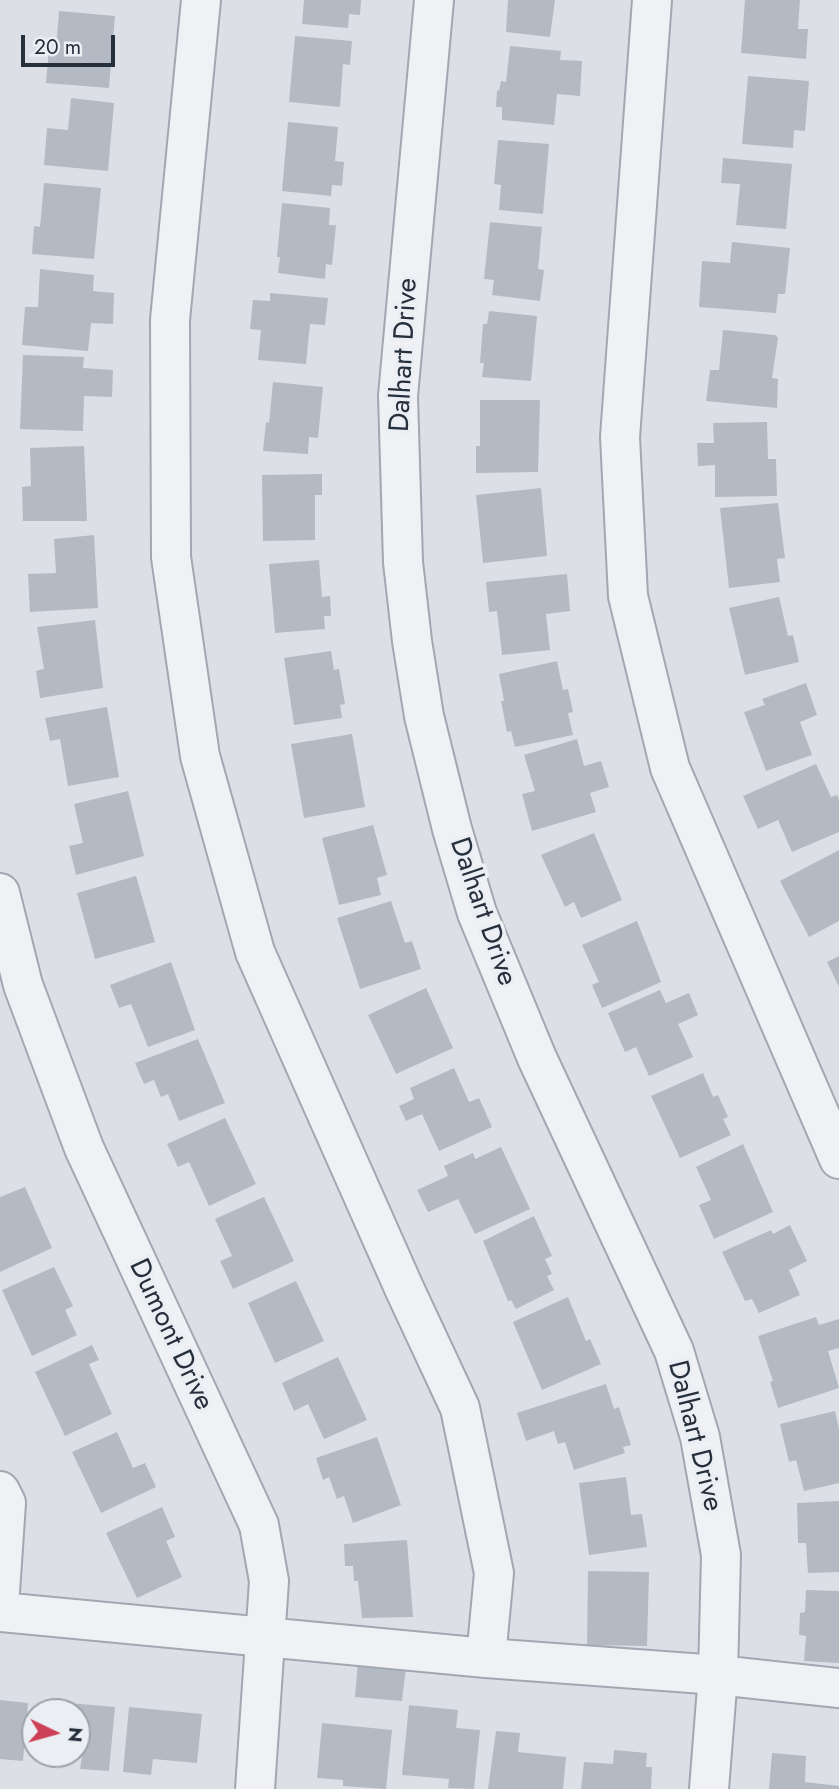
<!DOCTYPE html>
<style>
body{margin:0}
#map{position:relative;width:839px;height:1789px;overflow:hidden;background:#dce0e6;font-family:Jost,sans-serif}
canvas{display:block}
.north{position:absolute;left:21px;top:1698px;width:70px;height:70px;box-sizing:border-box;background:#ebeff4;border:2px solid #9ca2aa;border-radius:50%;rotate:95deg;font-size:19px;font-weight:700;line-height:28px;text-align:center;color:#262f3c}
.north::after{content:'';display:block;margin:auto;width:24px;height:32px;background:#cd3f57;clip-path:polygon(50% 0,100% 100%,50% 72%,0 100%)}
.scale{position:absolute;left:21px;top:35px;width:94px;height:32px;box-sizing:border-box;border:4px solid #262f3c;border-top:0;padding-left:9px;font-size:21px;line-height:24px;white-space:nowrap;color:#262f3c;-webkit-text-stroke:5px #ebeff4;paint-order:stroke}
</style>
<div id="map">
<canvas width="839" height="1789"></canvas>
<div class="north">N</div>
<div class="scale">20 m</div>
</div>
<script>
const c = document.querySelector('canvas').getContext('2d');
c.lineJoin = 'round';
function fillPath(path, color) { c.fillStyle = color; c.fill(path, 'evenodd'); }
const shape = rows => new Path2D(rows.map(r => 'M' + r).join(''));
function stroke(path, color, width, dash) { c.strokeStyle = color; c.lineWidth = width; c.lineCap = dash ? 'butt' : 'round'; c.setLineDash(dash || []); c.stroke(path); }
function label(font, color, halo, rows, align = 'center') {
  c.font = font + ' Jost,sans-serif'; c.lineWidth = 7; c.setLineDash([]); c.textBaseline = 'middle'; c.strokeStyle = halo; c.fillStyle = color; for (const [text, x, y, turn = 0] of rows) {
    c.save(); c.translate(x, y); c.rotate((+turn || 0) * Math.PI / 180); c.textAlign = isNaN(turn) ? turn : align; if (halo) c.strokeText(text, 0, 0); c.fillText(text, 0, 0); c.restore();
  }
}
const building = shape([
 [304,0,361,0,360,15,349,14,348,28,302,24],
 [508,0,555,0,550,37,506,32],
 [745,0,800,0,798,29,808,29,806,59,741,53],
 [59,11,115,16,109,88,46,83,49,49,56,50],
 [295,36,352,41,350,65,343,64,340,107,289,102],
 [510,46,561,51,560,60,582,61,580,96,557,94,554,125,502,120,502,107,496,107,497,90,499,91,501,81,506,82],
 [748,76,809,81,805,131,794,130,793,148,742,144],
 [71,98,114,103,108,171,44,165,47,128,68,130],
 [288,122,338,127,335,161,344,162,342,186,332,185,331,196,282,191],
 [498,140,549,144,543,214,499,210,501,185,494,184],
 [723,158,792,164,786,229,736,225,740,184,721,183],
 [44,183,101,188,94,259,32,254,34,226,40,227],
 [282,203,330,208,329,225,336,225,332,265,326,264,325,279,278,273,280,257,277,257],
 [490,222,542,227,538,269,544,270,540,301,492,295,494,280,484,279],
 [732,242,790,248,785,294,778,294,776,313,699,307,702,261,730,263],
 [40,269,94,275,93,291,114,293,113,324,91,323,88,351,22,345,25,307,38,307],
 [270,293,328,298,325,325,310,324,306,364,258,360,261,330,250,329,253,300,270,301],
 [489,311,537,316,531,381,482,377,484,363,480,363,483,324,487,324],
 [723,330,775,335,778,338,772,378,778,379,777,408,706,401,710,370,719,370],
 [23,355,84,357,83,368,113,370,112,397,84,396,83,431,20,429],
 [273,382,323,387,318,438,309,437,308,454,263,451,266,422,269,423],
 [480,400,540,400,538,472,476,473,476,446,480,446],
 [767,422,768,459,776,459,777,496,715,497,715,465,698,466,697,443,714,443,713,423],
 [84,446,87,521,23,521,22,487,31,486,30,448],
 [322,474,322,495,315,495,315,540,263,541,262,475],
 [541,488,547,556,483,563,476,495],
 [778,503,785,558,777,559,780,582,729,588,720,508],
 [94,535,98,608,30,612,28,574,56,573,54,539],
 [319,560,322,597,330,596,331,616,324,616,325,629,275,633,269,564],
 [567,574,570,611,546,614,550,650,502,655,497,611,489,612,486,582],
 [779,597,788,636,793,635,799,662,745,675,729,608],
 [95,620,103,688,40,698,36,671,44,669,37,627],
 [331,651,334,670,339,669,345,704,340,705,342,718,294,725,284,658],
 [557,661,563,690,568,689,573,712,568,713,573,735,515,747,511,731,507,732,501,701,504,701,499,674],
 [806,683,817,715,800,722,812,755,766,771,744,712,765,705,762,699],
 [107,707,119,777,68,786,60,739,50,741,45,718],
 [352,734,365,807,304,818,291,744],
 [577,739,584,766,601,761,609,787,590,793,596,812,532,831,522,794,535,791,524,755],
 [816,764,831,797,837,795,839,800,839,832,792,852,778,820,758,829,743,796],
 [128,791,144,856,76,875,69,846,83,843,74,804],
 [373,825,387,875,377,878,381,895,339,905,322,838],
 [594,833,622,900,581,918,574,902,565,907,541,855],
 [839,850,839,921,809,937,780,881],
 [136,876,155,942,95,959,77,893],
 [391,901,405,943,412,941,421,969,360,989,337,918],
 [637,921,661,982,602,1008,592,985,599,982,582,945],
 [839,956,839,987,827,962],
 [171,962,195,1030,148,1047,131,1004,119,1008,110,985],
 [426,988,453,1048,396,1074,368,1015],
 [660,990,666,1003,689,993,698,1015,678,1024,693,1057,649,1076,636,1047,625,1052,608,1013],
 [198,1039,225,1103,179,1121,168,1094,161,1097,154,1080,144,1084,135,1063],
 [454,1068,469,1102,479,1098,492,1127,439,1151,422,1114,406,1121,399,1106,414,1099,410,1088],
 [703,1073,713,1097,718,1095,728,1117,723,1119,731,1135,680,1158,651,1096],
 [225,1118,256,1184,209,1206,189,1162,178,1167,167,1144],
 [743,1144,773,1212,714,1239,699,1205,711,1200,696,1167],
 [501,1147,530,1209,475,1234,458,1199,428,1212,417,1190,448,1176,444,1166,473,1153,475,1159],
 [25,1187,52,1248,0,1272,0,1197],
 [264,1197,294,1261,233,1289,220,1261,232,1256,215,1219],
 [534,1216,552,1256,545,1259,552,1274,547,1276,554,1290,516,1309,511,1300,508,1301,483,1241],
 [790,1225,807,1261,789,1270,800,1295,759,1313,752,1299,745,1301,722,1252,771,1230,773,1234],
 [54,1267,73,1306,65,1310,77,1335,32,1356,2,1290],
 [296,1281,324,1341,275,1363,248,1303],
 [568,1297,586,1341,590,1339,601,1364,542,1390,513,1322],
 [816,1317,819,1325,839,1319,839,1348,828,1351,839,1388,778,1408,770,1382,773,1381,758,1336],
 [92,1345,99,1360,89,1364,112,1414,65,1436,35,1372],
 [338,1357,367,1420,324,1439,308,1404,294,1411,282,1383],
 [606,1384,614,1409,619,1407,631,1445,623,1447,625,1453,574,1470,565,1442,558,1444,554,1431,526,1441,517,1413],
 [835,1411,839,1429,839,1483,804,1491,796,1460,789,1462,780,1424],
 [117,1432,133,1468,145,1463,156,1487,101,1513,72,1452],
 [377,1437,401,1505,353,1523,344,1496,337,1499,329,1477,323,1480,316,1458],
 [626,1477,631,1515,642,1514,647,1547,589,1555,579,1483],
 [839,1501,839,1572,808,1573,806,1543,798,1543,797,1503],
 [162,1507,175,1537,166,1541,182,1577,137,1598,106,1533],
 [407,1540,413,1617,362,1618,358,1581,354,1581,353,1566,345,1566,344,1544],
 [588,1571,649,1572,647,1646,587,1645],
 [806,1590,839,1591,839,1663,804,1661,806,1636,799,1635,800,1613,805,1612],
 [358,1662,406,1667,402,1701,355,1697],
 [0,1700,28,1703,23,1761,0,1759],
 [45,1701,115,1707,109,1771,80,1769,82,1757,77,1756,77,1712,44,1712],
 [409,1705,458,1710,456,1728,480,1730,474,1789,448,1788,449,1779,402,1775],
 [129,1707,202,1714,197,1763,153,1759,151,1775,123,1772],
 [322,1723,392,1730,386,1789,343,1786,343,1780,317,1778],
 [496,1731,520,1733,518,1752,566,1757,563,1789,488,1789],
 [614,1750,647,1753,646,1767,652,1767,651,1789,581,1789,584,1762,613,1764],
 [772,1753,806,1756,805,1782,839,1786,839,1789,769,1789]
]);
const minor = shape([
 [201,0,170,320,171,557,200,756,255,952,404,1288,460,1408,494,1573,486,1658],
 [434,0,398,396,403,562,412,641,424,716,452,829,477,913,537,1058,674,1351,700,1437,721,1555,718,1675,709,1789],
 [652,0,620,437,628,596,670,768,839,1159],
 [0,893,23,985,84,1148,259,1525,269,1581,255,1789],
 [0,1491,6,1503,0,1592],
 [0,1612,486,1658,718,1675,839,1688]
]);
const streetNames = [
 ["Dalhart Drive",405,355,-87],
 ["Dalhart Drive",482,912,71],
 ["Dumont Drive",170,1335,65],
 ["Dalhart Drive",694,1436,76]
];
fillPath(building, '#b3bac3');
stroke(minor, '#a2a7b0', 42);
stroke(minor, '#eff1f5', 38);
label('28px', '#262f3c', '#ebeff4', streetNames);
</script>
